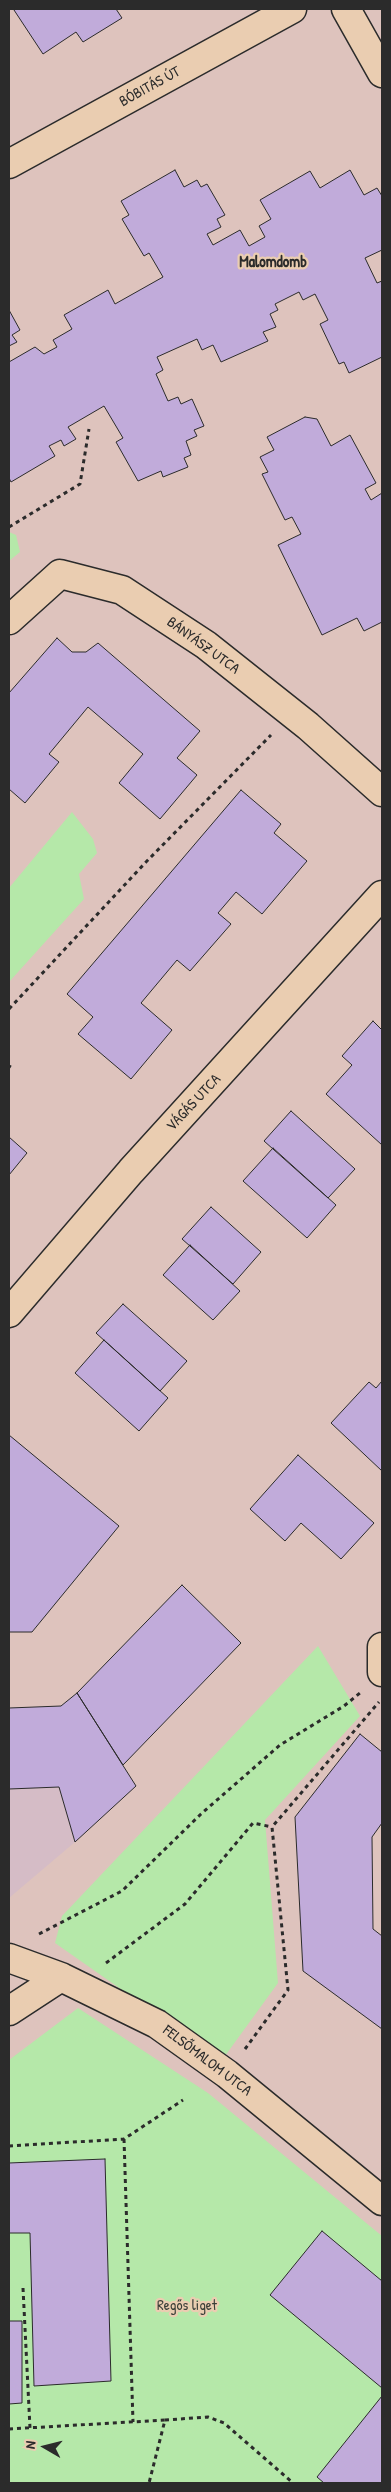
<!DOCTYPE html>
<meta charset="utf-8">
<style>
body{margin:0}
#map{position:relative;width:391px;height:2492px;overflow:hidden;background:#dec3bd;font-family:"Patrick Hand",sans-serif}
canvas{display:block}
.frame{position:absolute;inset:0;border:10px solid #2b2b2b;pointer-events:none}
.north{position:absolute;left:20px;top:2422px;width:50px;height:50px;-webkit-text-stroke:4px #eacdb1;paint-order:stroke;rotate:278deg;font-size:14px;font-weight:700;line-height:20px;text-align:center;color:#2b2b2b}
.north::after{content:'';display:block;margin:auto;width:18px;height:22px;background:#2b2b2b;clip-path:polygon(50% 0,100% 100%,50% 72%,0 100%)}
</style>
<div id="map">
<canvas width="391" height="2492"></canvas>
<div class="frame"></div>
<div class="north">N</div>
</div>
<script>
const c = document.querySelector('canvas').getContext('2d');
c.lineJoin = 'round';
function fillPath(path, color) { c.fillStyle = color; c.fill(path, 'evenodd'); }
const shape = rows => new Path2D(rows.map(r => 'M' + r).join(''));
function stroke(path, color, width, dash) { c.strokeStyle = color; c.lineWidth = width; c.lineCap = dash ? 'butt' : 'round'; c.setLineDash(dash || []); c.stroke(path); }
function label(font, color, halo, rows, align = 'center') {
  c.font = font + ' "Patrick Hand",sans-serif'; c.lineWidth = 4.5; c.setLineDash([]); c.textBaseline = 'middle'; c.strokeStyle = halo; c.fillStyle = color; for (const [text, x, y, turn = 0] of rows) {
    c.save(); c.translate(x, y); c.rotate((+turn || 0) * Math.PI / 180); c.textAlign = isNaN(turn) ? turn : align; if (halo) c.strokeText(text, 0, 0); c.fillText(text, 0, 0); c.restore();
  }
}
const built = shape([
 [59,1787,75,1842,9,1898,9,1788]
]);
const green = shape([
 [9,532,16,535,20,552,9,561],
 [72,812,93,839,97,853,79,874,84,899,9,982,9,888],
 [318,1646,360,1716,265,1820,278,1983,222,2060,55,1943,62,1916],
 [78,2008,208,2093,382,2236,382,2483,9,2483,9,2060]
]);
const building = shape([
 [16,9,116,9,122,18,83,42,76,32,43,54,14,10,16,9],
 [175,170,184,187,197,180,201,187,207,184,225,215,217,219,221,227,207,234,213,245,240,230,249,246,265,237,259,226,271,219,260,200,310,171,320,188,350,170,364,195,377,188,382,196,382,250,365,258,377,283,382,281,382,357,349,373,344,362,339,364,320,324,328,320,315,294,303,300,299,292,275,304,278,310,270,314,276,327,263,332,268,341,221,362,213,345,202,350,197,339,157,357,163,370,156,374,168,401,178,397,181,404,192,399,204,426,194,430,197,436,186,441,191,455,184,458,188,467,163,477,161,471,138,481,116,442,123,438,104,406,68,427,76,439,64,446,61,440,49,446,55,456,11,482,9,478,9,362,35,347,44,354,57,347,53,340,72,329,64,315,108,290,115,304,163,277,149,253,144,256,122,219,129,215,121,201,175,170],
 [9,310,20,330,12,335,17,342,9,346,9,310],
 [305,417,317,419,331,446,350,435,376,483,365,489,371,500,382,493,382,622,364,631,357,618,322,635,278,545,301,534,292,517,285,520,262,474,268,472,260,457,274,450,267,437,305,417],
 [57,638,72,652,86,652,98,643,200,731,177,758,197,775,160,819,119,783,143,754,88,707,49,754,59,762,25,803,9,789,9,693,57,638],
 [241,790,281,824,274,833,307,861,262,914,236,892,218,913,231,924,190,971,177,960,141,1003,172,1030,131,1079,78,1034,93,1017,67,994,241,790],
 [373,1021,382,1030,382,1145,326,1094,352,1065,342,1056,373,1021],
 [291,1111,355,1169,328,1198,264,1141,291,1111],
 [9,1137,27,1153,9,1175,9,1137],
 [273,1148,336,1205,307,1238,243,1181,273,1148],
 [211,1207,261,1252,233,1284,182,1239,211,1207],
 [190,1245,240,1291,213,1320,163,1275,190,1245],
 [123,1304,187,1361,160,1391,96,1333,123,1304],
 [104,1340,168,1398,139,1431,75,1373,104,1340],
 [382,1381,382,1471,331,1423,369,1382,376,1388,382,1381],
 [9,1435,119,1526,32,1632,9,1632,9,1435],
 [298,1455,374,1523,341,1559,301,1523,285,1541,250,1509,298,1455],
 [182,1585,241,1643,123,1765,77,1693,182,1585],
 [77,1693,136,1786,75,1842,59,1787,9,1789,9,1708,61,1706,77,1693],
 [360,1734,382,1752,382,1823,372,1837,373,1929,382,1936,382,2029,303,1971,295,1817,360,1734],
 [105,2159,111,2381,34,2386,30,2233,9,2233,9,2163,105,2159],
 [322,2231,382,2281,382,2388,270,2295,322,2231],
 [9,2321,22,2321,22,2403,9,2404,9,2321],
 [382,2396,382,2483,324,2483,317,2477,382,2396]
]);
const path = shape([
 [9,527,80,484,89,429],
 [9,1009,146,862,271,735],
 [9,1066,11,1067],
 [39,1934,122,1891,201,1814,280,1745,344,1706,360,1693],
 [106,1963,185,1904,253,1823,272,1827],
 [245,2049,288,1990,272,1827,379,1702],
 [124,2139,133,2422],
 [9,2146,124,2139,183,2100],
 [23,2288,30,2428],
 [165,2420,208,2417,224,2423,293,2483],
 [9,2429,165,2420,149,2483]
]);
const minor = shape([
 [346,9,382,73],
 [9,164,292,9],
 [9,620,60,574,122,590,206,645,308,726,382,792],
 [9,1313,131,1171,382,895],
 [382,1647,382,1672],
 [9,1958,61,1977,157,2024,227,2074,382,2201],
 [9,2011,61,1977]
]);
const streetNames = [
 ["BÓBITÁS ÚT",150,87,-29],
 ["BÁNYÁSZ UTCA",203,646,36],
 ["VÁGÁS UTCA",194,1103,-47],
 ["FELSŐMALOM UTCA",207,2061,37]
];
const parkNames = [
 ["Regős liget",187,2306]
];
const neighbourhoodNames = [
 ["Malomdomb",273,263]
];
fillPath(built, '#d5bcc6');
fillPath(green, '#b5e8a9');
fillPath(building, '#c1abda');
stroke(building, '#2b2b2b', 1);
stroke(minor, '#2b2b2b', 31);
stroke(path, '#2b2b2b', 3, [4, 4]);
stroke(minor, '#eacdb1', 28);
label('15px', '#2b2b2b', '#eacdb1', streetNames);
label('15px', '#393e38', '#eacdb1', parkNames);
label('bold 16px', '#2b2b2b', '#eacdb1', neighbourhoodNames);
</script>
